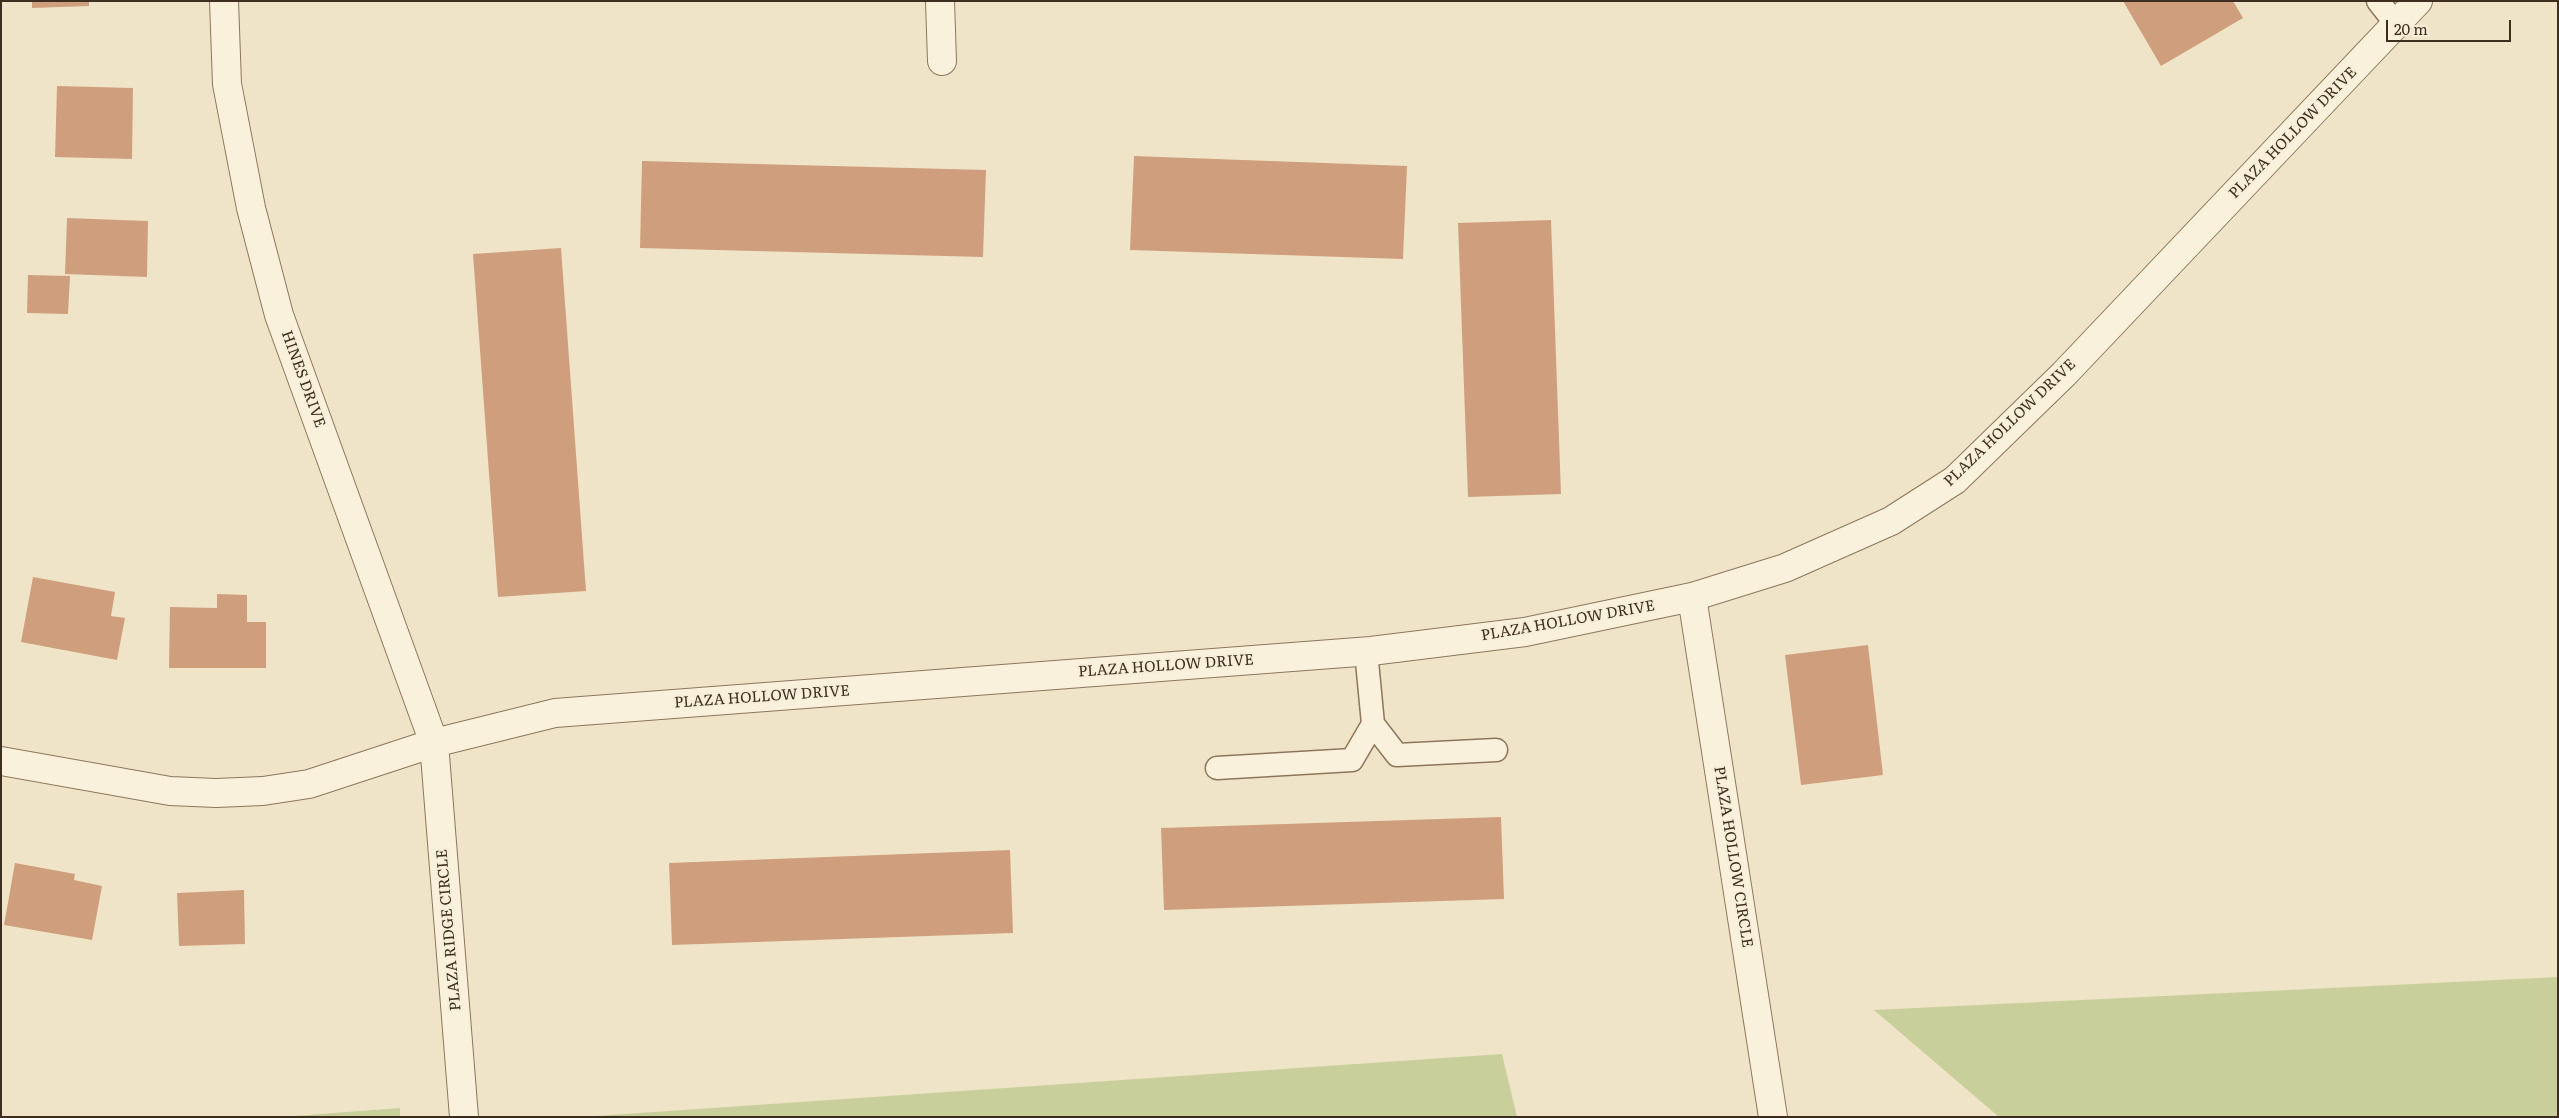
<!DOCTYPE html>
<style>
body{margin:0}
#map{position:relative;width:2559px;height:1118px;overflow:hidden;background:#f0e4c8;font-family:Literata,serif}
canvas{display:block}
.frame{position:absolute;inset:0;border:2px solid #3d2e20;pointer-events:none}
.scale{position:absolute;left:2386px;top:20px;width:125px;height:22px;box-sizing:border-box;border:2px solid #3d2e20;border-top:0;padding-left:6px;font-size:15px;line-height:18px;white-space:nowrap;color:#3d2e20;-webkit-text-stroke:4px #f7eed8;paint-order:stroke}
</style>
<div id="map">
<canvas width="2559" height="1118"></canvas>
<div class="frame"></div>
<div class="scale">20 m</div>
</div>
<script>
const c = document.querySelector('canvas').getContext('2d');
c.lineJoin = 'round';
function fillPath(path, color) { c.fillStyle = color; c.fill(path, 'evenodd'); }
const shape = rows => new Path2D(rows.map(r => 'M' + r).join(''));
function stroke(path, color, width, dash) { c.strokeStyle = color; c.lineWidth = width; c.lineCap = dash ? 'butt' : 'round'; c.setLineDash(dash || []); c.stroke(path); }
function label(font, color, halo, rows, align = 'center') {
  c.font = font + ' Literata,serif'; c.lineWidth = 4; c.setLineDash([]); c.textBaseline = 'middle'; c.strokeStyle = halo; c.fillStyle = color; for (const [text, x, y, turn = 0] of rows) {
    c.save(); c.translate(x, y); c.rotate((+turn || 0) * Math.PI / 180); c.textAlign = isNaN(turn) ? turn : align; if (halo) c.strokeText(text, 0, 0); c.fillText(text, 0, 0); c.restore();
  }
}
const green = shape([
 [2558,977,2558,1117,1999,1117,1874,1010],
 [1502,1054,1517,1117,581,1117],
 [400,1108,400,1117,281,1117]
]);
const building = shape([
 [32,1,89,1,89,6,32,8],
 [2123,1,2233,1,2243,18,2161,66],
 [57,86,133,88,132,159,55,157],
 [1134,156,1407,166,1403,259,1130,250],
 [642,161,986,170,983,257,640,248],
 [67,218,148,221,147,277,65,274],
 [1551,220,1561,494,1468,497,1458,223],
 [561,248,586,591,498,597,473,254],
 [28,275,70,276,68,314,27,313],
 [33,577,115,592,111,616,125,618,117,660,21,642],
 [217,594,247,595,247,622,266,622,266,668,169,668,170,607,217,608],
 [1868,645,1883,775,1801,785,1785,655],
 [1501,817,1504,899,1164,910,1161,828],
 [1010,850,1013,933,672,945,669,863],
 [15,863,75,874,74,880,102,886,92,940,4,925],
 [244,890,245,944,179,946,177,893]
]);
const service = shape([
 [2378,1,2396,24],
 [1373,724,1397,755,1496,750],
 [1217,768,1352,760,1373,724,1366,651]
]);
const minor = shape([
 [224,1,227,84,251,208,279,315,434,743,464,1117],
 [940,1,942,61],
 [1692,597,1773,1117],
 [1,761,170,791,216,793,263,791,309,784,434,743,555,713,1371,651,1525,632,1692,597,1785,568,1891,521,1955,480,2064,374,2418,1]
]);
const streetNames = [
 ["PLAZA HOLLOW DRIVE",2293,133,-46],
 ["HINES DRIVE",303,379,70],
 ["PLAZA HOLLOW DRIVE",2010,423,-44],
 ["PLAZA HOLLOW DRIVE",1568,621,-10],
 ["PLAZA HOLLOW DRIVE",1166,666,-4],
 ["PLAZA HOLLOW DRIVE",762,697,-4],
 ["PLAZA HOLLOW CIRCLE",1733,857,81],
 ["PLAZA RIDGE CIRCLE",449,930,-95]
];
fillPath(green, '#c9cf9b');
fillPath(building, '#cf9f7d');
stroke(service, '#8d765c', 25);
stroke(minor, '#8d765c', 30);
stroke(service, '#faf1dc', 22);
stroke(minor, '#faf1dc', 28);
label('15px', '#3d2e20', '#f7eed8', streetNames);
</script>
